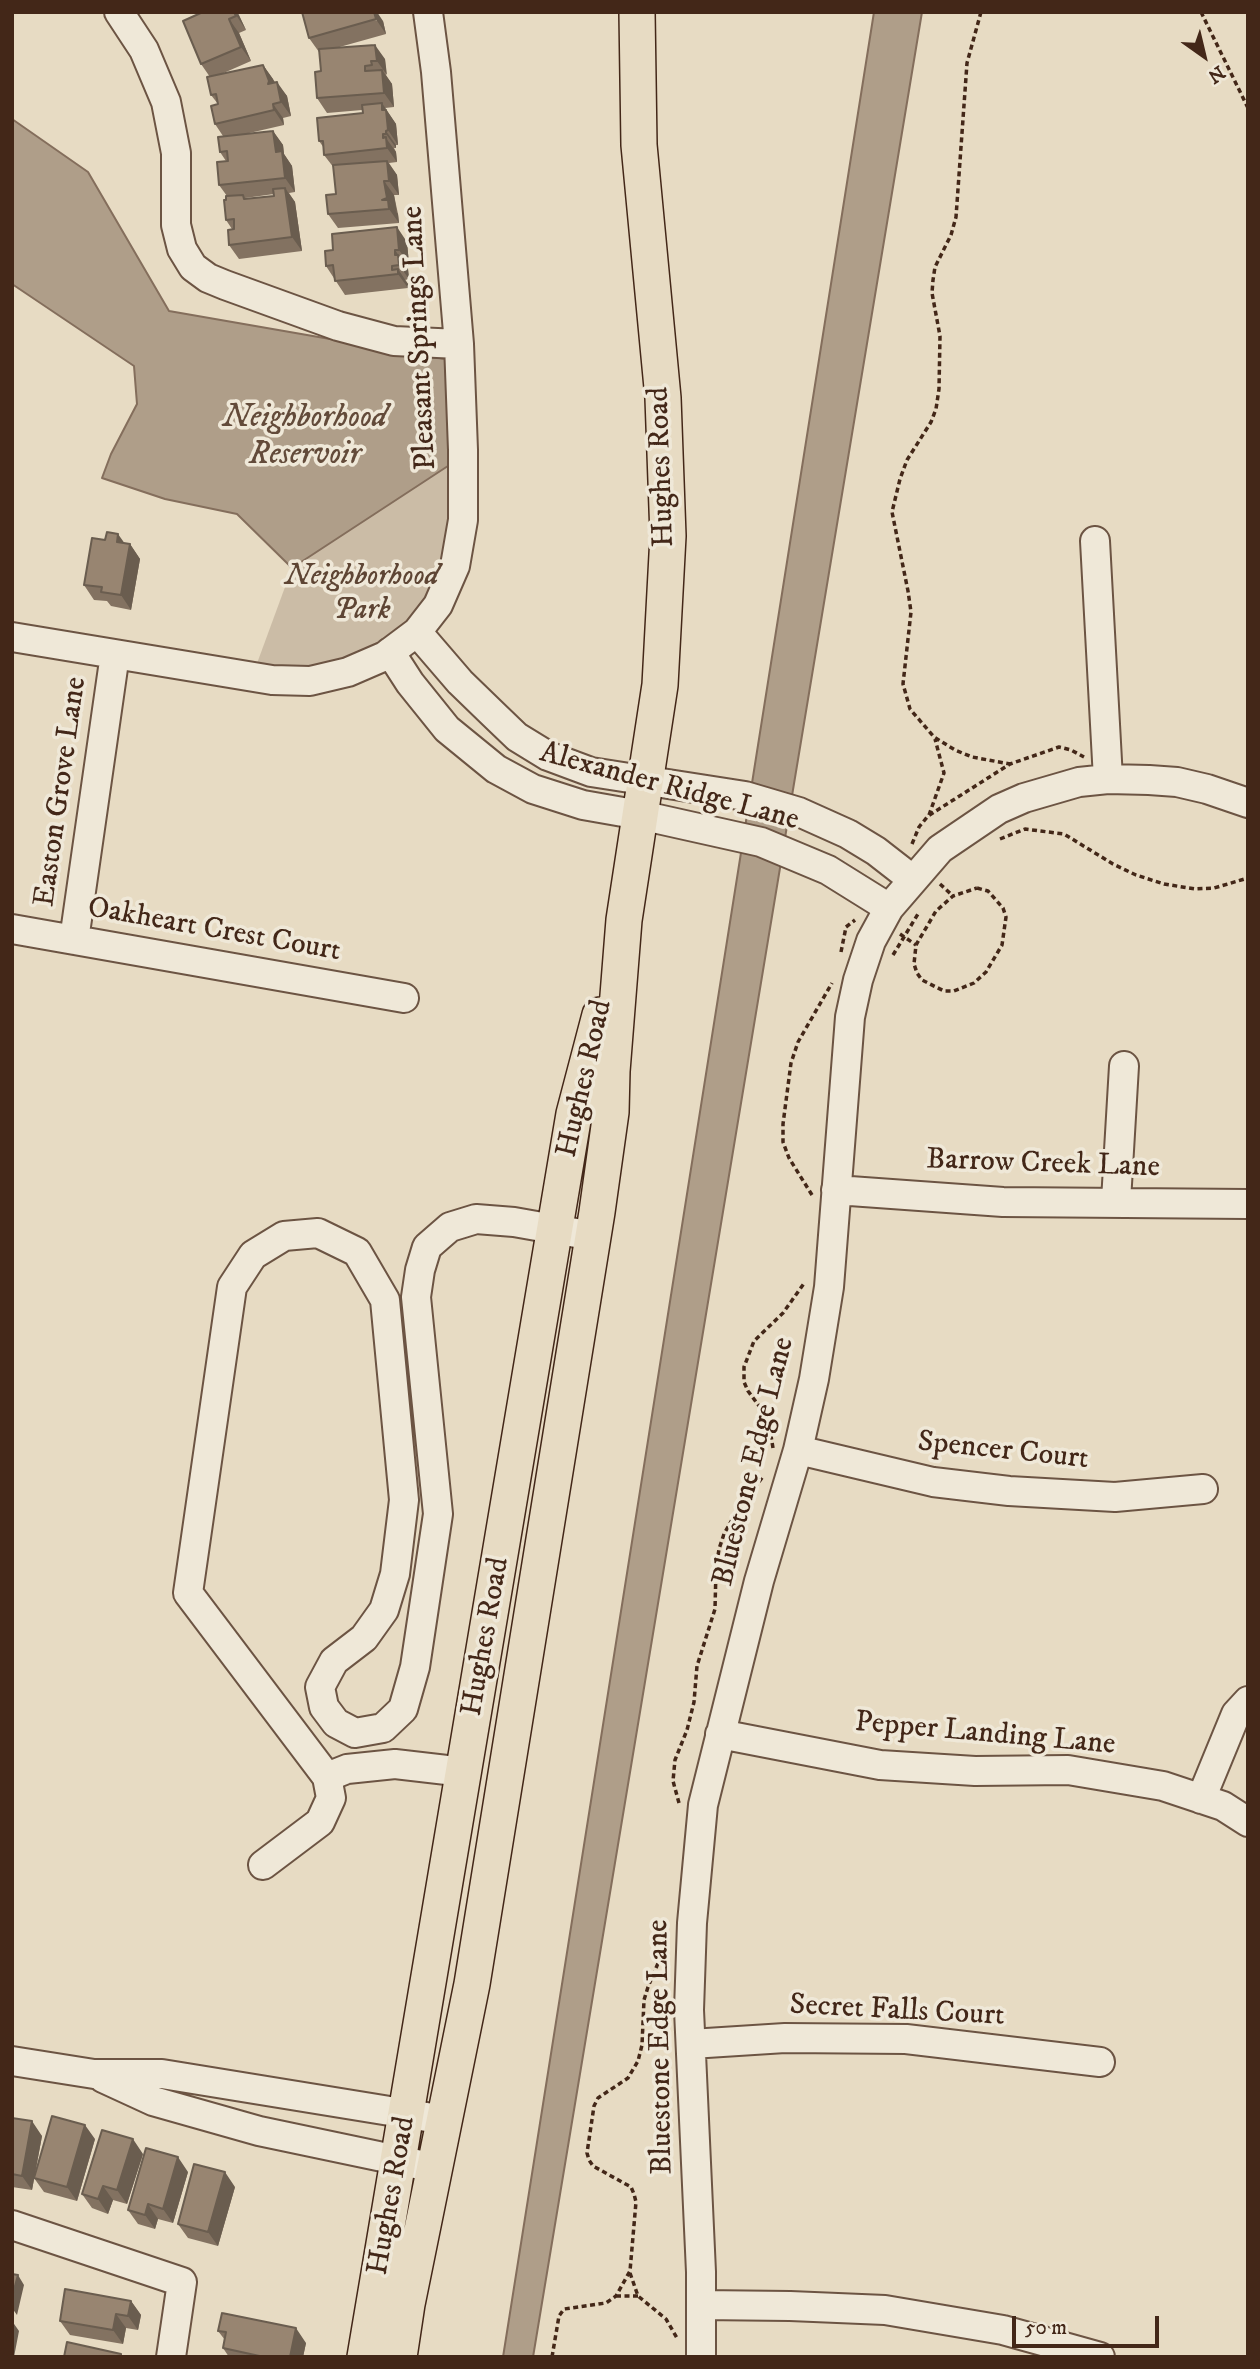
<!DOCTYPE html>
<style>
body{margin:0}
#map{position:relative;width:1260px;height:2369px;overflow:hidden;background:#e7dbc3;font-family:"IM FELL DW Pica",serif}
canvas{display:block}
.frame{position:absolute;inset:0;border:14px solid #432718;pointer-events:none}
.north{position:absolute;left:1169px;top:21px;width:70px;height:70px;-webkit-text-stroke:5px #efe8d8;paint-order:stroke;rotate:146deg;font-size:19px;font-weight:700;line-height:28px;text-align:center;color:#432718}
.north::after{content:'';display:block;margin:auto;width:24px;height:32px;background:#432718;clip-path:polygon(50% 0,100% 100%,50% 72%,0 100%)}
.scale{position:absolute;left:1012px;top:2316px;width:147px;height:32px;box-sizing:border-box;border:4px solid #432718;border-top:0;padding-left:9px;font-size:21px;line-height:24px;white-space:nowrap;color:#432718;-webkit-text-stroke:5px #efe8d8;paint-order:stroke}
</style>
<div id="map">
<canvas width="1260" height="2369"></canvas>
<div class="frame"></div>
<div class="north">N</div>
<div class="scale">50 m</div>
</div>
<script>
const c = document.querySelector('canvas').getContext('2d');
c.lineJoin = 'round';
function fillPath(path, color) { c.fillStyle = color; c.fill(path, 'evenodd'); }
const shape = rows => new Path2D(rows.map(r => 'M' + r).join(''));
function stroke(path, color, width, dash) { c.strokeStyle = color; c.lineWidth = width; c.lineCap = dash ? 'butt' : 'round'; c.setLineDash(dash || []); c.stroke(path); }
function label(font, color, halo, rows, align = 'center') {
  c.font = font + ' "IM FELL DW Pica",serif'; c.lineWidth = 7; c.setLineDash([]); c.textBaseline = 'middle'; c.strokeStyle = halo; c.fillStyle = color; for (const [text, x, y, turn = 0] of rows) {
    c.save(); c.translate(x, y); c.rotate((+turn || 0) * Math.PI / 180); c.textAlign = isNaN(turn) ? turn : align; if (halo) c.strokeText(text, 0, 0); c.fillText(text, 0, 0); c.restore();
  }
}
const green = shape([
 [451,464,455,566,403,644,330,677,252,677,292,568]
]);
const water = shape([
 [874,12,922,12,533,2357,503,2357,874,12],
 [12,119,88,172,169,311,445,359,451,464,292,568,237,514,165,499,102,478,111,454,137,404,134,366,12,284,12,119]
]);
const path = shape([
 [981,12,967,63,956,217,951,235,935,267,933,280,932,293,940,336,939,389,936,409,931,422,907,460,900,479,892,512,908,591,911,612,903,684,910,709,934,737,955,750,972,757,1010,764],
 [1201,12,1248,108],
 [929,815,944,773,935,739],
 [1000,839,1025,829,1064,834,1113,864,1136,875,1164,884,1195,889,1214,888,1248,878],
 [912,844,919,827,928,816,1010,764,1059,747,1071,750,1084,757],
 [940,884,953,896],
 [977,888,988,891,1003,908,1006,917,1002,945,986,972,974,983,954,991,944,991,922,980,917,973,914,964,916,945,936,911,953,896,977,888],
 [900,934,916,945],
 [841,952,846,927,855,920],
 [893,955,918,914],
 [812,1195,789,1158,783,1142,783,1124,791,1063,798,1042,832,983],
 [773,1448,768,1418,748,1391,744,1382,744,1367,754,1341,783,1313,805,1282],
 [679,1803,673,1781,675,1760,687,1730,694,1702,697,1666,715,1609,716,1569,719,1549,724,1534,733,1518,764,1475],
 [630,2273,638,2296,666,2319,677,2338],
 [616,2296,638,2296],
 [552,2357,559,2316,564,2309,606,2303,616,2296,630,2271,636,2202,634,2194,631,2187,593,2166,589,2160,587,2153,594,2106,598,2098,628,2078,638,2061,642,2045,644,2000,648,1987,667,1942]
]);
const minor = shape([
 [119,12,144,50,166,102,176,153,176,225,182,249,193,267,208,278,225,285,338,326,394,341,459,344],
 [1095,541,1108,779],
 [417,632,460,682,492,713,517,737,548,756,591,772,745,796,799,812,848,834,876,851,912,879],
 [12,637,272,680,310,681,348,672,385,656,417,632,438,605,455,566,463,520,463,450,459,344,436,72,428,12],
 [390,652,410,683,447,729,496,769,533,789,583,805,640,815,761,842,828,870,889,908],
 [12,929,404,998],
 [74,940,115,654],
 [836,1190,1003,1202,1248,1204],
 [1116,1201,1124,1066],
 [798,1450,933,1482,1009,1491,1115,1497,1203,1489],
 [720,1734,880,1765,975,1771,1068,1770,1163,1786,1223,1806,1248,1822],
 [464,1772,395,1764,347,1769,327,1777,188,1593,232,1287,253,1255,284,1236,318,1233,357,1252,385,1300,404,1500,395,1574,384,1610,364,1638,334,1661,320,1687,324,1707,336,1723,355,1733,383,1728,403,1709,415,1667,438,1514,416,1297,420,1270,427,1247,450,1227,476,1219,514,1222,593,1236],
 [1201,1799,1236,1714,1248,1701],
 [263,1865,320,1822,331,1798,327,1777],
 [691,2044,785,2038,906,2039,1100,2062],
 [12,2061,94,2074,162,2074,445,2120],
 [103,2078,153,2101,259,2131,435,2168],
 [12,2225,182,2282,171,2357],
 [701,2305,790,2306,885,2310,1003,2330,1100,2357],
 [701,2357,701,2272,689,2010,692,1923,703,1805,759,1581,798,1450,814,1379,829,1287,850,1017,858,980,871,941,889,908,940,849,999,809,1024,798,1079,782,1108,779,1149,780,1177,782,1207,789,1248,803]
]);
const major = shape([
 [365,2357,574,1114,600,1015],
 [399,2357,407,2304,472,1984,597,1212,611,1112,612,1071,624,920,660,685,668,536,663,398,639,145,637,12]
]);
const wall = shape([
 [203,12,237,12,246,30,239,33,251,61,219,75,263,65,275,82,287,96,291,116,283,118,284,125,245,134,273,131,283,145,284,154,292,166,295,192,289,193,295,202,302,251,239,259,229,245,232,229,226,220,227,196,219,185,226,161,220,152,223,136,215,124,218,104,211,95,210,77,201,64],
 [274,194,274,196,246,199,245,198],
 [302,12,383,21,386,34,336,48,385,59,386,75,392,84,394,107,385,108,396,124,398,145,396,145,396,148,394,148,396,152,397,162,389,163,397,175,399,195,394,195,398,214,399,223,338,228,328,214,336,194,334,168,324,155,324,148,319,141,363,113,362,110,327,113,317,98,321,71,319,52,309,38],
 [407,242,409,264,405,265,408,269,409,279,405,280,408,284,408,288,345,295,326,266],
 [124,543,130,544,140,559,131,610,111,606,107,601,94,600,84,585],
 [12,2118,42,2136,32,2190,12,2187],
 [95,2139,77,2201,44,2192,34,2178],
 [143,2154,127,2204,113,2200,108,2214,92,2208,82,2194],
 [188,2172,173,2223,158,2219,155,2229,138,2224,128,2210],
 [235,2187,218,2246,188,2238,178,2224],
 [131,2301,141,2315,138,2330,126,2328,123,2344,70,2335,60,2321],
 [218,2331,306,2343,303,2357,229,2357,223,2348,225,2340]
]);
const shadedWall = shape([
 [234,12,237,12,239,15,246,30],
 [371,12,377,12,383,21,386,34],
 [229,19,239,33,251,61,241,47],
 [375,45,385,59,387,75,377,61],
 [263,65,273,79,279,96,268,84],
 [382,70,392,84,394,107,384,93],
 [277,82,287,96,291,116,281,102],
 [382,103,396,124,398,145,388,130,382,110],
 [273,104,283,118,284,125,274,110],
 [273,131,283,145,284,154,292,166,295,192,285,178,276,152],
 [386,131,396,145,396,148,386,134],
 [383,134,396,152,397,162,387,148],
 [387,161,397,175,399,195,389,181],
 [384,181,394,195,397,213,387,198],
 [285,188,295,202,302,251,292,237],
 [388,200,398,214,399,223,389,209],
 [397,227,407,242,409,264,399,250],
 [395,250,408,269,409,279,399,265,395,255],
 [398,269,408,284,408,288,398,274],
 [118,534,128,548,117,542],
 [130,544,140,559,131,610,121,595],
 [32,2121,42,2136,32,2190,22,2176],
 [85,2125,95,2139,77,2201,67,2187],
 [133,2139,143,2154,127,2204,117,2190],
 [178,2157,188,2172,173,2223,163,2209],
 [225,2172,235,2187,218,2246,208,2232],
 [103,2186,113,2200,108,2214,98,2199],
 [148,2204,158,2219,155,2229,145,2215],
 [18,2275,24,2285,17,2315,12,2308,12,2297],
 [131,2301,141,2315,138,2330,128,2316],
 [116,2314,126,2328,123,2344,113,2330],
 [12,2321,19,2331,14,2357,12,2357],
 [296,2328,306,2343,303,2357,290,2357]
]);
const building = shape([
 [203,12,234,12,236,16,229,19,241,47,201,64,183,21,203,12],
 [302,12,374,12,376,19,309,38,302,12],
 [375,45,377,61,371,61,372,65,365,66,365,71,382,70,384,93,317,98,315,72,321,71,319,49,375,45],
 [263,65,269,81,268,84,277,82,281,102,273,104,274,110,215,124,211,106,218,104,216,94,211,95,207,77,263,65],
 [382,103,382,110,386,110,388,130,386,131,386,134,383,134,383,138,386,137,387,148,324,155,323,141,319,141,317,118,363,113,362,105,382,103],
 [273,131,276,152,282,151,285,178,219,185,217,162,228,161,227,151,220,152,218,137,273,131],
 [387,161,389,181,384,181,387,198,382,200,388,200,389,209,328,214,326,195,336,194,333,165,387,161],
 [285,188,292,237,229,245,228,230,234,229,234,219,226,220,224,200,226,200,226,196,243,195,244,199,274,196,273,189,285,188],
 [397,227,399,250,395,250,395,255,398,255,399,265,392,266,392,270,398,269,398,274,335,281,333,265,326,266,325,251,333,250,332,234,397,227],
 [107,532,118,534,117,542,130,544,121,595,101,592,102,587,84,585,92,538,105,540,107,532],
 [52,2116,85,2125,67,2187,34,2178,52,2116],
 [12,2118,32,2121,22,2176,12,2174,12,2118],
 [102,2130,133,2139,117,2190,103,2186,98,2199,82,2194,102,2130],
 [146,2148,178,2157,163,2209,148,2204,145,2215,128,2210,146,2148],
 [194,2164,225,2172,208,2232,178,2224,194,2164],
 [12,2274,18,2275,12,2297,12,2274],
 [65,2289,131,2301,128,2316,116,2314,113,2330,60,2321,65,2289],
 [222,2313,296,2328,290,2357,264,2357,223,2348,226,2332,218,2331,222,2313],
 [67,2342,121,2354,121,2357,64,2357,67,2342]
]);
const streetNames = [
 ["Pleasant Springs Lane",421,338,-93],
 ["Hughes Road",663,467,-92],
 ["Alexander Ridge Lane",669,788,15],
 ["Easton Grove Lane",62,792,-82],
 ["Oakheart Crest Court",214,931,10],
 ["Hughes Road",586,1079,-77],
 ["Barrow Creek Lane",1043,1165,2],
 ["Spencer Court",1003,1452,6],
 ["Bluestone Edge Lane",755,1462,-76],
 ["Hughes Road",487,1637,-80],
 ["Pepper Landing Lane",985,1735,5],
 ["Secret Falls Court",897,2012,3],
 ["Bluestone Edge Lane",662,2047,-91],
 ["Hughes Road",393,2196,-80]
];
const parkNames = [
 ["Neighborhood",362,578],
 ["Park",362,612]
];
const waterNames = [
 ["Neighborhood",305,419],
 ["Reservoir",305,456]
];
fillPath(green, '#cbbca6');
fillPath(water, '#af9e89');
stroke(water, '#846e5c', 2);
stroke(minor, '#6c5443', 32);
stroke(major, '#432718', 38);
stroke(path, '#432718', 3.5, [5, 3.5]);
stroke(minor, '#efe8d8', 28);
stroke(major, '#e7dbc3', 35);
fillPath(wall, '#837261');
fillPath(shadedWall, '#6a5d4f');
fillPath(building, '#988571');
stroke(building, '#6a5d4f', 2);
label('30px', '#432718', '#efe8d8', streetNames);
label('italic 30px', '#5e4534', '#efe8d8', parkNames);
label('italic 32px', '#634b3a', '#efe8d8', waterNames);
</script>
